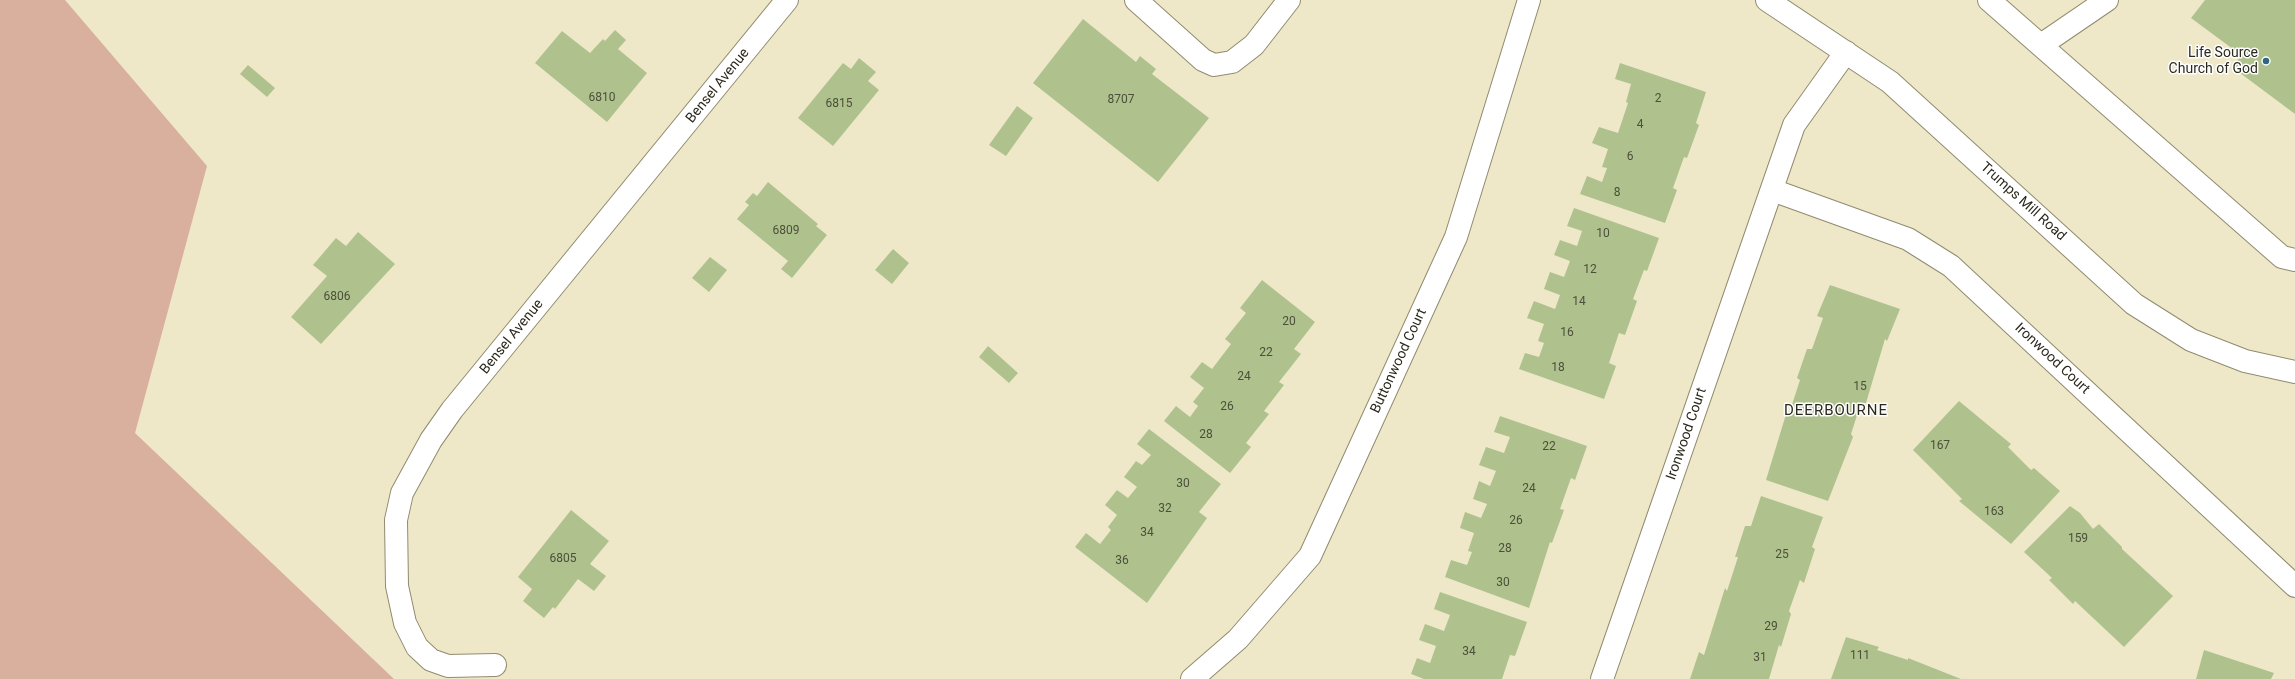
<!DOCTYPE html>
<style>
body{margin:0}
canvas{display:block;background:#eee8c9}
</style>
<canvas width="2295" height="679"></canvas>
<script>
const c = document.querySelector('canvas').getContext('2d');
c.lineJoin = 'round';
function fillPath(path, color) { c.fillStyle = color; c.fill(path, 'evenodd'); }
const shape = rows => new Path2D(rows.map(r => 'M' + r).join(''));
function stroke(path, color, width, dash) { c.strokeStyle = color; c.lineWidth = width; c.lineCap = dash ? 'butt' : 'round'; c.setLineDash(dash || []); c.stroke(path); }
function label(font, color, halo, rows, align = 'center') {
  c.font = font + ' Roboto,sans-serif'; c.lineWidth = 3; c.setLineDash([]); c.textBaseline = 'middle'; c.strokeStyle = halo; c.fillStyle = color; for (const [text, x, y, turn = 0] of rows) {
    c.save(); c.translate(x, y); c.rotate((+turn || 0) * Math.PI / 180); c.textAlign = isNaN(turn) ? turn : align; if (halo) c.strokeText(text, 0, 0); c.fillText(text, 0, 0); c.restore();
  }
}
const green = shape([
 [0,0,65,0,207,166,135,433,394,679,0,679]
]);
const building = shape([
 [2205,0,2295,0,2295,114,2232,67,2241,55,2191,18],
 [1083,19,1136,62,1140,56,1156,69,1152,74,1209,118,1158,182,1033,83],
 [615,30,626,40,618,49,647,73,607,122,535,63,562,31,590,53,603,39,605,41],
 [859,58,876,72,868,81,879,90,833,146,798,118,843,63,851,69],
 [1620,63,1706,92,1696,123,1699,125,1687,158,1684,157,1673,188,1677,190,1665,223,1580,194,1587,176,1602,182,1607,168,1602,167,1608,149,1592,143,1599,127,1618,133,1628,103,1626,102,1631,84,1615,79],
 [248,65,275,88,267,97,240,74],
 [1017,106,1033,118,1006,156,989,145],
 [768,182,818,224,816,226,827,235,792,278,781,269,788,261,737,219,749,205,745,202,753,193,757,196],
 [1574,208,1659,238,1647,271,1644,270,1633,299,1637,301,1625,335,1619,333,1609,363,1616,366,1604,399,1519,369,1525,353,1539,357,1544,343,1538,341,1544,324,1527,318,1534,301,1555,309,1560,295,1544,289,1550,272,1564,277,1570,261,1554,255,1560,240,1577,246,1582,231,1567,226],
 [358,232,395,264,321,344,291,317,327,276,313,265,336,238,346,246],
 [893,249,909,263,892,284,875,270],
 [710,257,727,270,709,292,692,278],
 [1262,280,1315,322,1294,349,1301,354,1279,382,1284,385,1264,411,1269,414,1246,443,1251,447,1230,473,1164,421,1176,406,1190,417,1198,406,1193,402,1204,388,1190,377,1202,362,1212,369,1231,344,1225,339,1246,313,1240,308],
 [1830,285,1900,309,1887,341,1885,339,1866,403,1861,403,1851,434,1853,437,1828,501,1766,480,1787,411,1789,414,1800,380,1797,378,1807,349,1812,349,1823,318,1817,316],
 [988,346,1018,373,1009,383,979,357],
 [1959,401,2011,444,2008,447,2031,470,2034,468,2060,491,2011,544,1959,501,1962,499,1913,450],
 [1500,416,1587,446,1575,480,1571,478,1560,509,1564,510,1552,543,1550,542,1529,608,1445,577,1451,560,1467,565,1472,552,1468,551,1474,533,1460,528,1465,512,1481,518,1487,504,1473,499,1479,481,1490,486,1496,471,1479,465,1486,447,1504,453,1510,437,1494,432],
 [1149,429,1221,484,1199,512,1207,518,1147,603,1075,547,1086,533,1100,544,1111,530,1108,527,1117,515,1105,505,1117,490,1128,498,1137,487,1124,477,1136,461,1142,465,1151,455,1137,444],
 [1761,496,1823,517,1812,547,1815,549,1804,583,1800,580,1789,611,1791,614,1781,647,1779,645,1769,679,1690,679,1699,652,1704,655,1725,588,1727,591,1738,557,1735,557,1745,526,1751,526],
 [2070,506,2080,513,2093,529,2099,524,2122,547,2122,549,2173,596,2124,647,2075,601,2073,604,2049,580,2052,578,2024,552],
 [571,510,609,541,590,564,606,576,594,591,578,579,555,609,553,607,544,618,523,601,532,589,518,577],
 [1440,592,1527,622,1515,656,1510,655,1502,679,1424,679,1411,674,1417,658,1430,663,1436,646,1419,640,1425,624,1444,631,1450,615,1434,609],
 [1846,637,1879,647,1877,650,1908,660,1908,658,1961,679,1831,679],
 [2204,650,2274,673,2271,679,2196,679]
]);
const minor = shape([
 [1136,0,1203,60,1214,65,1232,62,1254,45,1289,0],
 [1767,0,1890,82,2134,304,2191,340,2245,361,2295,372],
 [1989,0,2282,257,2295,260],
 [2041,45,2107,0],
 [1772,190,1908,239,1951,266,2295,586],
 [495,665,448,666,431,660,417,647,405,623,397,586,396,520,402,493,431,440,452,410,787,0],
 [1192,679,1238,639,1310,556,1456,237,1529,0],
 [1602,679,1794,125,1846,52]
]);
const markers = [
 [2266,61,4,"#2f6781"]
];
const numberNames = [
 ["6810",602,98],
 ["2",1658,99],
 ["8707",1121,100],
 ["6815",839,104],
 ["4",1640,125],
 ["6",1630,157],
 ["8",1617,193],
 ["6809",786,231],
 ["10",1603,234],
 ["12",1590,270],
 ["6806",337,297],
 ["14",1579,302],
 ["20",1289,322],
 ["16",1567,333],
 ["22",1266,353],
 ["18",1558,368],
 ["24",1244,377],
 ["15",1860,387],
 ["26",1227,407],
 ["28",1206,435],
 ["167",1940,446],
 ["22",1549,447],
 ["30",1183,484],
 ["24",1529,489],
 ["32",1165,509],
 ["163",1994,512],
 ["26",1516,521],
 ["34",1147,533],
 ["159",2078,539],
 ["28",1505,549],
 ["25",1782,555],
 ["6805",563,559],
 ["36",1122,561],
 ["30",1503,583],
 ["29",1771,627],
 ["34",1469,652],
 ["111",1860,656],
 ["31",1760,658]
];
const poiNames = [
 ["Life Source",2258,53],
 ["Church of God",2258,69]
];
const streetNames = [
 ["Bensel Avenue",718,86,-51],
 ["Trumps Mill Road",2023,202,42],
 ["Bensel Avenue",512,337,-51],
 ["Ironwood Court",2052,359,43],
 ["Buttonwood Court",1399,361,-65],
 ["Ironwood Court",1687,434,-71]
];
const neighbourhoodNames = [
 ["DEERBOURNE",1836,411]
];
fillPath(green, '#d9af9d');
fillPath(building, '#afc28e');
stroke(minor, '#918b6f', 24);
stroke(minor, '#fff', 22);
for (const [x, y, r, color] of markers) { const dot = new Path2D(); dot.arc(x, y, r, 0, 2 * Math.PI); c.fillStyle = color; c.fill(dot); stroke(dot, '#fff', 1.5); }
label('12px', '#4c4f39', null, numberNames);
label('14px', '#2b291d', '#fff', poiNames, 'right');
label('14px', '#2b291d', '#fff', streetNames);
c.letterSpacing = '1px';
label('15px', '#2b291d', '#fff', neighbourhoodNames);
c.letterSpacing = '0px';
</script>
